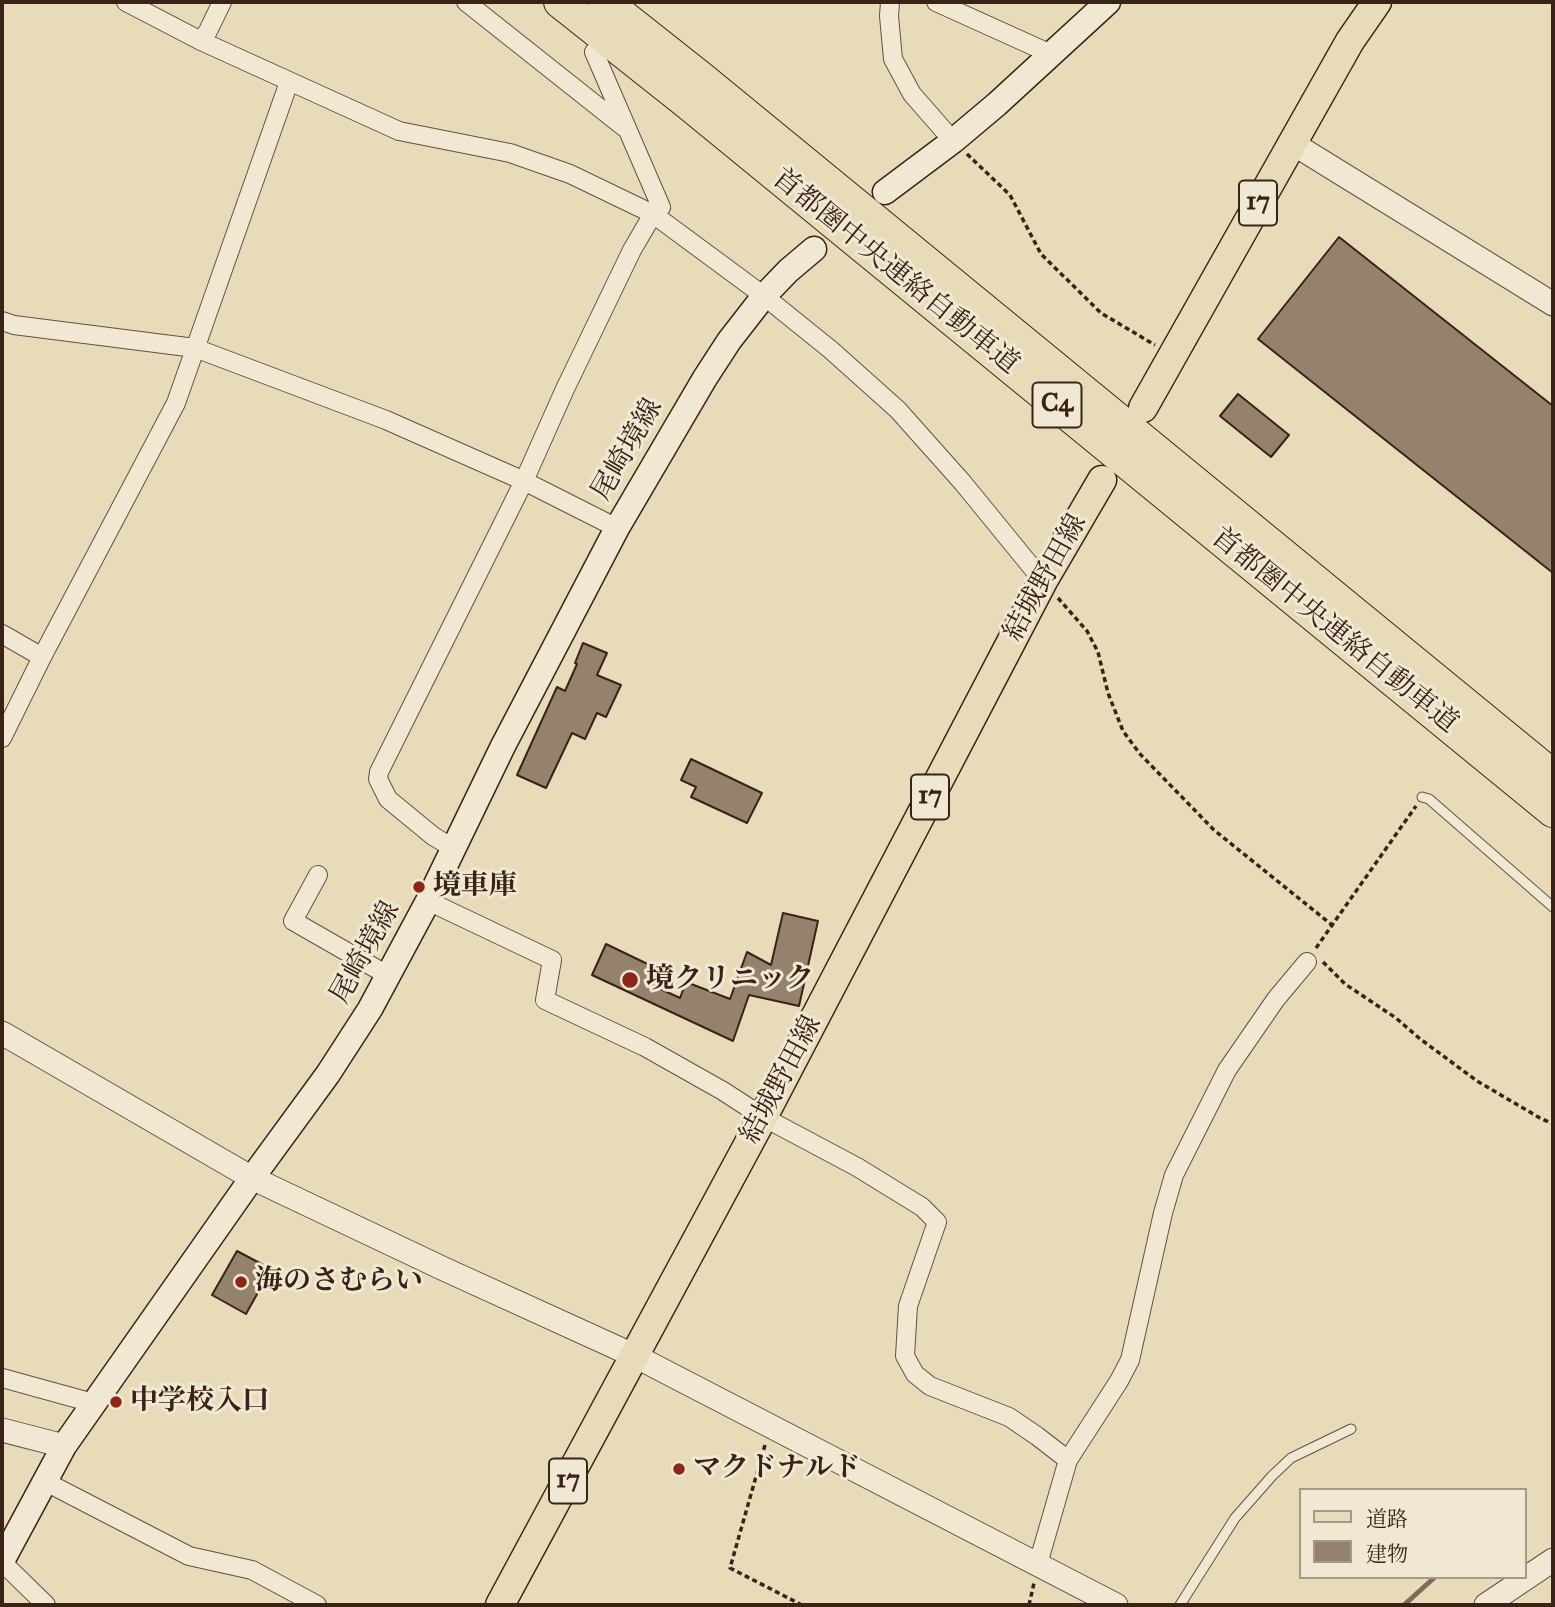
<!DOCTYPE html>
<meta charset="utf-8">
<style>
body{margin:0}
#map{position:relative;width:1555px;height:1607px;overflow:hidden;background:#e8dbba;font-family:"IM FELL Great Primer","Noto Serif JP",serif}
canvas{display:block}
.frame{position:absolute;inset:0;border:4px solid #3a2218;pointer-events:none}
.legend{position:absolute;left:1299px;top:1488px;width:228px;height:91px;box-sizing:border-box;background:#f0e8d2;border:2px solid #a79988;margin:0;padding:9px 12px;list-style:none;font-size:21px;color:#3a2218}
.legend li{display:flex;align-items:center;gap:14px;height:35px}
.legend b{width:35px;border:2px solid #a79988}
</style>
<div id="map">
<canvas width="1555" height="1607"></canvas>
<div class="frame"></div>
<ul class="legend">
<li><b style="height:9px;background:#e8dbba"></b>道路</li>
<li><b style="height:19px;background:#94826c"></b>建物</li>
</ul>
</div>
<script>
const c = document.querySelector('canvas').getContext('2d');
c.lineJoin = 'round';
const shape = rows => new Path2D(rows.map(r => 'M' + r).join(''));
function stroke(path, color, width, dash) { c.strokeStyle = color; c.lineWidth = width; c.lineCap = dash ? 'butt' : 'round'; c.setLineDash(dash || []); c.stroke(path); }
function fillPath(path, color) { c.fillStyle = color; c.fill(path, 'evenodd'); }
function label(font, color, halo, rows, align = 'center') {
  c.font = font + ' "IM FELL Great Primer","Noto Serif JP",serif'; c.lineWidth = 6; c.setLineDash([]); c.textBaseline = 'middle'; c.strokeStyle = halo; c.fillStyle = color; for (const [text, x, y, turn = 0] of rows) {
    c.save(); c.translate(x, y); c.rotate((+turn || 0) * Math.PI / 180); c.textAlign = isNaN(turn) ? turn : align; if (halo) c.strokeText(text, 0, 0); c.fillText(text, 0, 0); c.restore();
  }
}
const stream = shape([
 [1404,1605,1435,1577]
]);
const building = shape([
 [1339,237,1553,406,1553,573,1258,339,1339,237],
 [1238,394,1289,435,1271,457,1220,416,1238,394],
 [583,643,607,653,597,675,621,685,606,717,597,713,585,739,572,733,546,788,517,775,557,687,565,691,577,664,575,663,583,643],
 [691,759,762,793,747,823,691,797,696,787,681,780,691,759],
 [783,913,818,921,799,1006,749,995,733,1041,592,975,606,944,660,970,660,975,654,986,680,998,686,982,730,999,747,952,771,965,783,913],
 [237,1251,271,1269,246,1314,212,1295,237,1251]
]);
const path = shape([
 [967,154,1010,195,1041,254,1101,313,1155,345],
 [1058,598,1087,631,1098,652,1108,693,1123,731,1140,754,1214,830,1332,925],
 [1316,948,1416,806],
 [1323,962,1345,984,1396,1018,1419,1038,1477,1081,1540,1118,1553,1124],
 [765,1445,730,1568,800,1604,800,1605],
 [1029,1605,1034,1583]
]);
const service = shape([
 [1422,797,1429,799,1553,907],
 [1180,1605,1235,1518,1272,1476,1291,1458,1351,1429]
]);
const minor = shape([
 [126,2,201,41,399,131,510,153,570,174,653,214,764,296,831,350,898,410,963,483,1043,581],
 [466,2,625,128],
 [890,2,889,16,893,59,912,94,953,141],
 [936,2,1051,54],
 [201,41,208,31,222,2],
 [2,321,14,325,195,348,386,420,524,481,617,528],
 [2,634,42,657],
 [2,738,42,657,176,403,289,82],
 [453,848,433,836,388,799,378,779,379,772,524,481,565,389,632,250,653,214,661,207,594,52],
 [318,875,293,921,389,976],
 [428,901,552,960,545,1000,645,1047,723,1091,763,1117,857,1167,922,1207,937,1222,908,1306,905,1356,915,1374,930,1386,1009,1417,1037,1436,1068,1460],
 [2,1378,93,1403],
 [44,1481,189,1556,252,1570,317,1605],
 [2,1562,46,1605],
 [1038,1564,1068,1460,1119,1381,1130,1360,1163,1213,1174,1175,1227,1070,1276,999,1307,962]
]);
const tertiary = shape([
 [1292,143,1553,304],
 [2,1033,252,1178,444,1269,635,1356,1116,1605],
 [2,1430,64,1446],
 [1486,1605,1553,1560]
]);
const secondary = shape([
 [885,192,953,141,997,104,1108,2],
 [2,1561,64,1446,252,1178,328,1074,370,1009,428,901,503,746,617,528,705,378,729,341,764,296,788,271,814,249]
]);
const primary = shape([
 [1143,408,1350,41,1377,2],
 [500,1605,763,1117,1043,581,1102,480]
]);
const motorway = shape([
 [560,2,685,101,1553,811],
 [605,2,700,77,1553,776]
]);
const markers = [
 [419,887,7,"#8f2418"],
 [630,980,9,"#8f2418"],
 [241,1282,7,"#8f2418"],
 [116,1402,7,"#8f2418"],
 [679,1469,7,"#8f2418"]
];
const shields = [
 [1258,203,38],
 [1057,405,49],
 [930,797,38],
 [568,1481,38]
];
const shieldNames = [
 ["17",1258,203],
 ["C4",1057,405],
 ["17",930,797],
 ["17",568,1481]
];
const streetNames = [
 ["首都圏中央連絡自動車道",895,272,39],
 ["尾崎境線",628,450,-60],
 ["結城野田線",1046,578,-61],
 ["首都圏中央連絡自動車道",1334,631,39],
 ["尾崎境線",366,953,-61],
 ["結城野田線",782,1080,-62]
];
const poiNames = [
 ["境車庫",433,887],
 ["境クリニック",646,980],
 ["海のさむらい",255,1282],
 ["中学校入口",130,1402],
 ["マクドナルド",693,1469]
];
stroke(stream, '#7f6b58', 5);
fillPath(building, '#94826c');
stroke(building, '#3a2218', 2);
stroke(service, '#665040', 11);
stroke(minor, '#665040', 20);
stroke(tertiary, '#665040', 25);
stroke(secondary, '#3a2218', 27);
stroke(primary, '#3a2218', 31);
stroke(motorway, '#3a2218', 34);
stroke(path, '#3a2218', 3.5, [5, 3.5]);
stroke(service, '#f0e8d2', 9);
stroke(minor, '#f0e8d2', 18);
stroke(tertiary, '#f0e8d2', 23);
stroke(secondary, '#f0e8d2', 24);
stroke(primary, '#e8dbba', 28);
stroke(motorway, '#e8dbba', 32);
for (const [x, y, r, color] of markers) { const dot = new Path2D(); dot.arc(x, y, r, 0, 2 * Math.PI); c.fillStyle = color; c.fill(dot); stroke(dot, '#f0e8d2', 2.5); }
for (const [x, y, w] of shields) { const box = new Path2D(); box.roundRect(x - w / 2, y - 22.5, w, 45, 5); c.fillStyle = '#f0e8d2'; c.fill(box); stroke(box, '#3a2218', 2); }
label('bold 26px', '#3a2218', null, shieldNames);
label('28px', '#3a2218', '#f0e8d2', streetNames);
label('bold 28px', '#3a2218', '#f0e8d2', poiNames, 'left');
</script>
